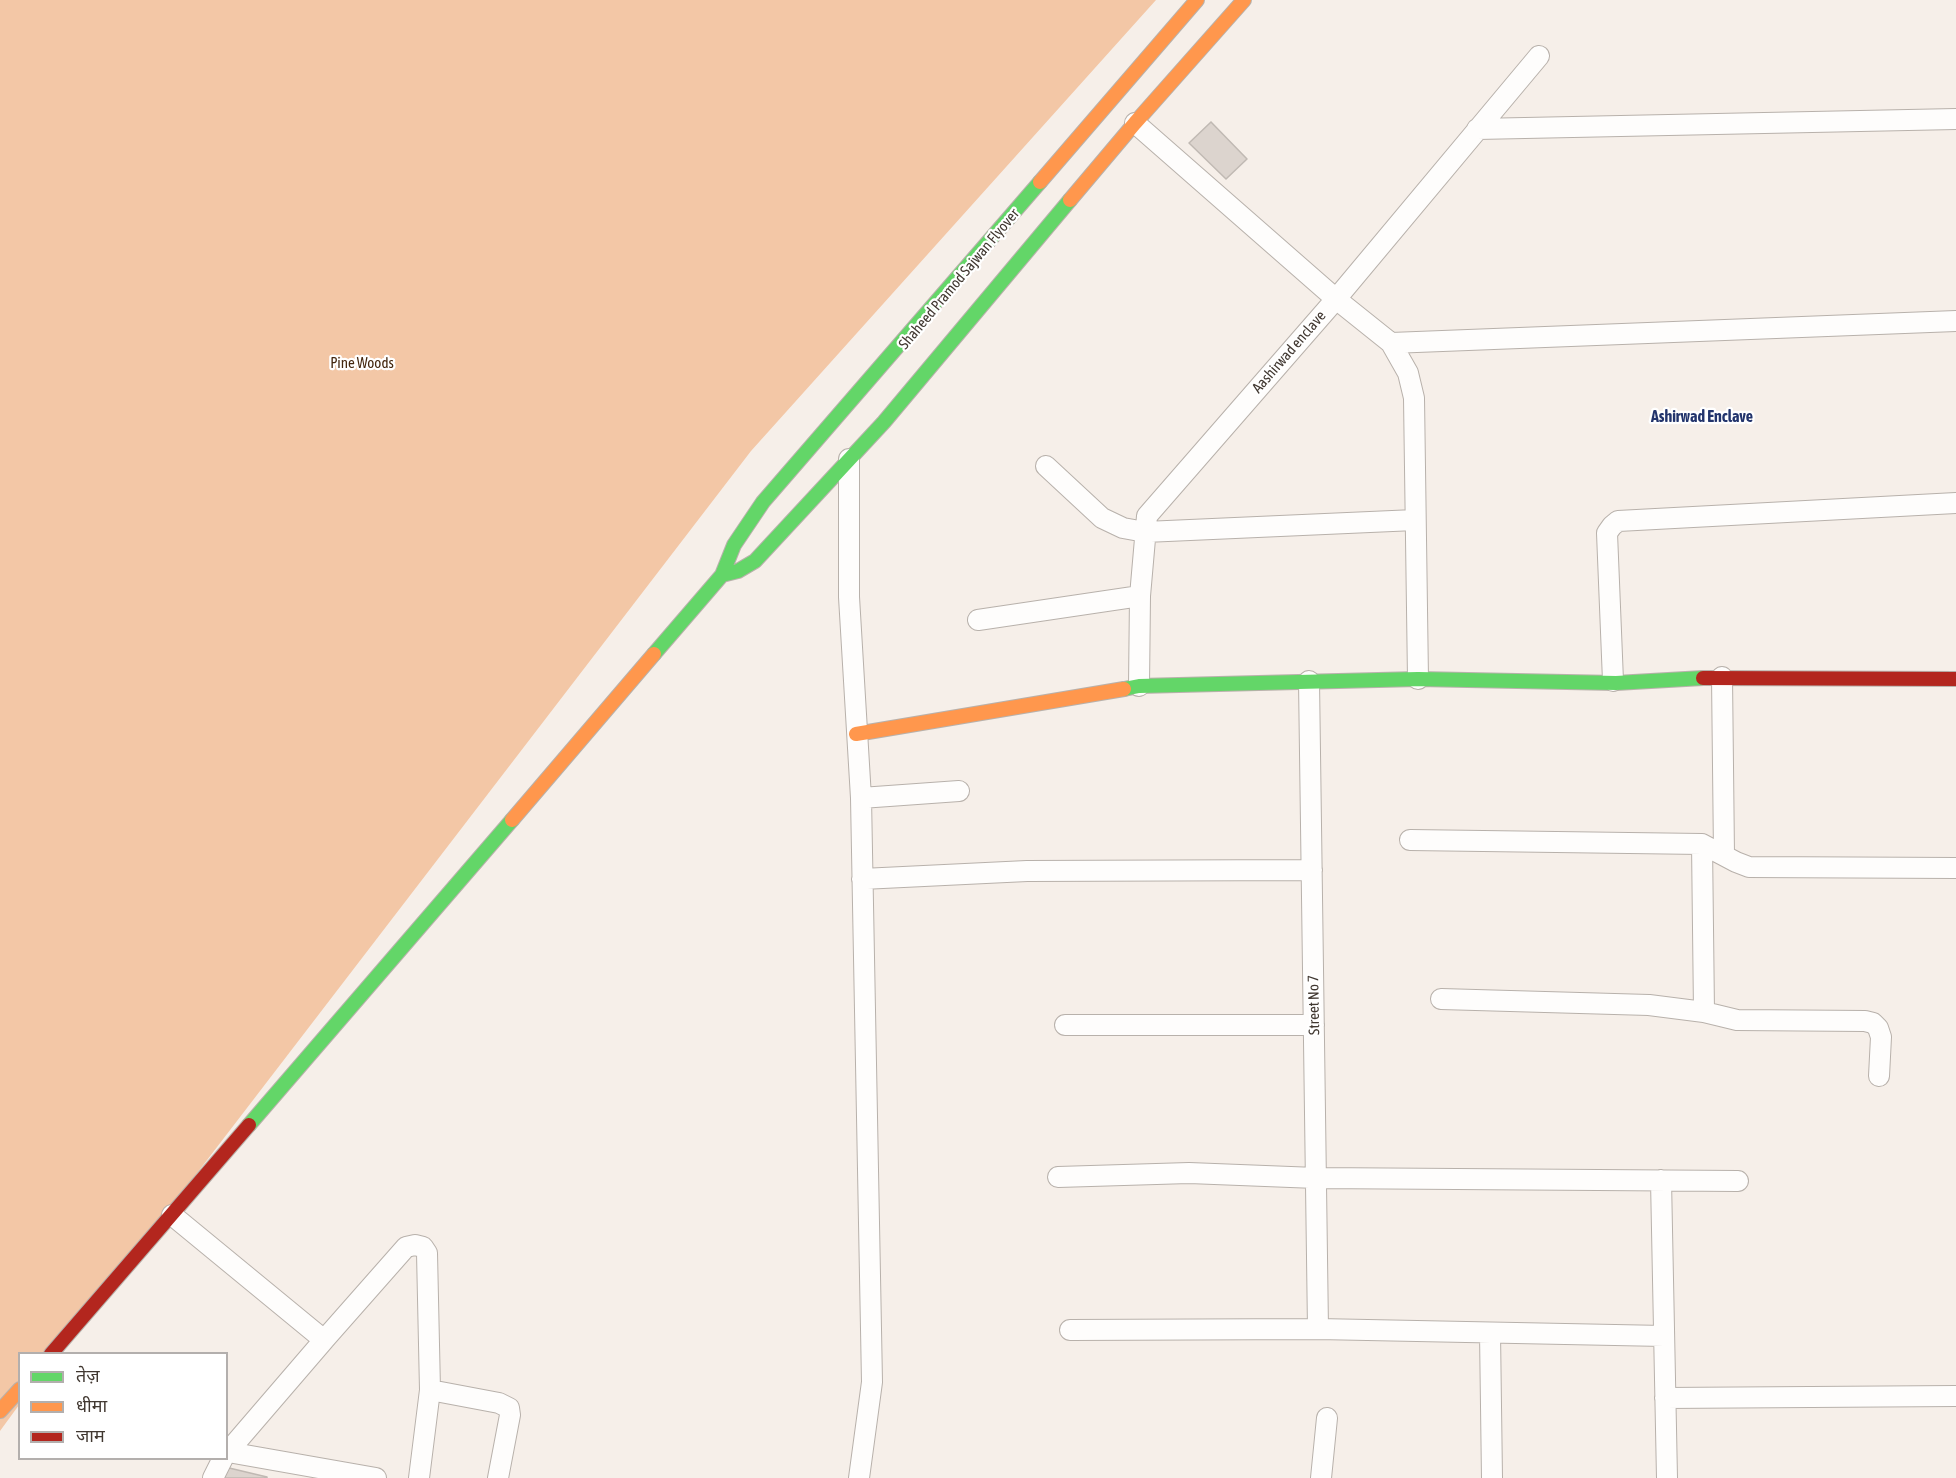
<!DOCTYPE html>
<meta charset="utf-8">
<style>
body{margin:0}
#map{position:relative;width:1956px;height:1478px;overflow:hidden;background:#f6efe9;font-family:"Asap Condensed","Noto Sans Devanagari",sans-serif}
canvas{display:block}
.legend{position:absolute;left:18px;top:1352px;width:210px;height:108px;box-sizing:border-box;background:#fff;border:2px solid #b3afad;margin:0;padding:8px 10px;list-style:none;font-size:18px;color:#413831}
.legend li{display:flex;align-items:center;gap:12px;height:30px}
.legend b{width:30px;border:2px solid #b3afad}
</style>
<div id="map">
<canvas width="1956" height="1478"></canvas>
<ul class="legend">
<li><b style="height:8px;background:#63d668"></b>तेज़</li>
<li><b style="height:8px;background:#ff974d"></b>धीमा</li>
<li><b style="height:8px;background:#b3261e"></b>जाम</li>
</ul>
</div>
<script>
const c = document.querySelector('canvas').getContext('2d');
c.lineJoin = 'round';
function fillPath(path, color) { c.fillStyle = color; c.fill(path, 'evenodd'); }
const shape = rows => new Path2D(rows.map(r => 'M' + r).join(''));
function stroke(path, color, width, dash) { c.strokeStyle = color; c.lineWidth = width; c.lineCap = dash ? 'butt' : 'round'; c.setLineDash(dash || []); c.stroke(path); }
function label(font, color, halo, rows, align = 'center') {
  c.font = font + ' "Asap Condensed",sans-serif'; c.lineWidth = 4.5; c.setLineDash([]); c.textBaseline = 'middle'; c.strokeStyle = halo; c.fillStyle = color; for (const [text, x, y, turn = 0] of rows) {
    c.save(); c.translate(x, y); c.rotate((+turn || 0) * Math.PI / 180); c.textAlign = isNaN(turn) ? turn : align; if (halo) c.strokeText(text, 0, 0); c.fillText(text, 0, 0); c.restore();
  }
}
const forest = shape([
 [0,0,1156,0,751,451,59,1353,20,1354,19,1405,0,1431]
]);
const building = shape([
 [1211,122,1247,159,1226,179,1189,143,1211,122],
 [225,1467,267,1477,267,1478,222,1478,225,1467]
]);
const street = shape([
 [1135,123,1336,299,1391,343,1408,373,1414,398,1418,679],
 [1477,129,1956,119],
 [1391,343,1956,321],
 [849,459,849,597,861,798,872,1382,859,1478],
 [1046,466,1102,518,1123,528,1145,532,1415,520],
 [978,620,1140,596],
 [1722,677,1724,855],
 [1309,681,1318,1329],
 [1613,681,1607,533,1612,526,1618,521,1956,503],
 [1139,686,1140,596,1147,516,1336,299,1539,56],
 [861,798,959,791],
 [1410,840,1702,844,1736,862,1749,867,1956,868],
 [1702,844,1704,1012],
 [862,879,1027,871,1312,870],
 [1441,999,1649,1005,1704,1012,1737,1020,1865,1021,1873,1023,1878,1028,1881,1037,1879,1076],
 [1065,1025,1314,1025],
 [1058,1177,1189,1173,1316,1178,1738,1181],
 [1661,1180,1667,1478],
 [172,1215,324,1340,226,1454],
 [1070,1330,1318,1329,1664,1336],
 [1490,1333,1492,1478],
 [324,1340,406,1247,415,1245,423,1247,427,1253,430,1390,419,1478],
 [430,1390,499,1403,509,1408,510,1415,498,1478],
 [1665,1398,1956,1396],
 [228,1452,376,1478],
 [213,1478,223,1458],
 [1321,1478,1327,1418]
]);
const fast = shape([
 [722,575,738,571,755,561,884,422,1070,200],
 [654,654,722,575,734,545,763,502,1040,182],
 [1124,689,1139,686,1418,679,1616,683,1703,678],
 [249,1125,512,820]
]);
const slow = shape([
 [1040,182,1197,0],
 [1070,200,1135,123,1244,0],
 [856,734,1124,689],
 [512,820,654,654],
 [0,1411,20,1389]
]);
const jam = shape([
 [1703,678,1956,679],
 [51,1354,249,1125]
]);
const streetNames = [
 ["Shaheed Pramod Sajwan Flyover",959,279,-50],
 ["Aashirwad enclave",1289,352,-49],
 ["Street No 7",1314,1005,-91]
];
const parkNames = [
 ["Pine Woods",362,363]
];
const neighbourhoodNames = [
 ["Ashirwad Enclave",1702,417]
];
fillPath(forest, '#f3c7a6');
fillPath(building, '#dcd4ce');
stroke(building, '#c0b9b3', 1.5);
stroke(street, '#b8b1ab', 22);
stroke(fast, '#b8b1ab', 16);
stroke(slow, '#b8b1ab', 16);
stroke(jam, '#b8b1ab', 16);
stroke(street, '#fefdfc', 20);
stroke(fast, '#63d668', 14);
stroke(slow, '#ff974d', 14);
stroke(jam, '#b3261e', 14);
label('15px', '#413831', '#fff', streetNames);
label('15px', '#44270f', '#fff', parkNames);
label('bold 16px', '#22346c', '#fff', neighbourhoodNames);
</script>
